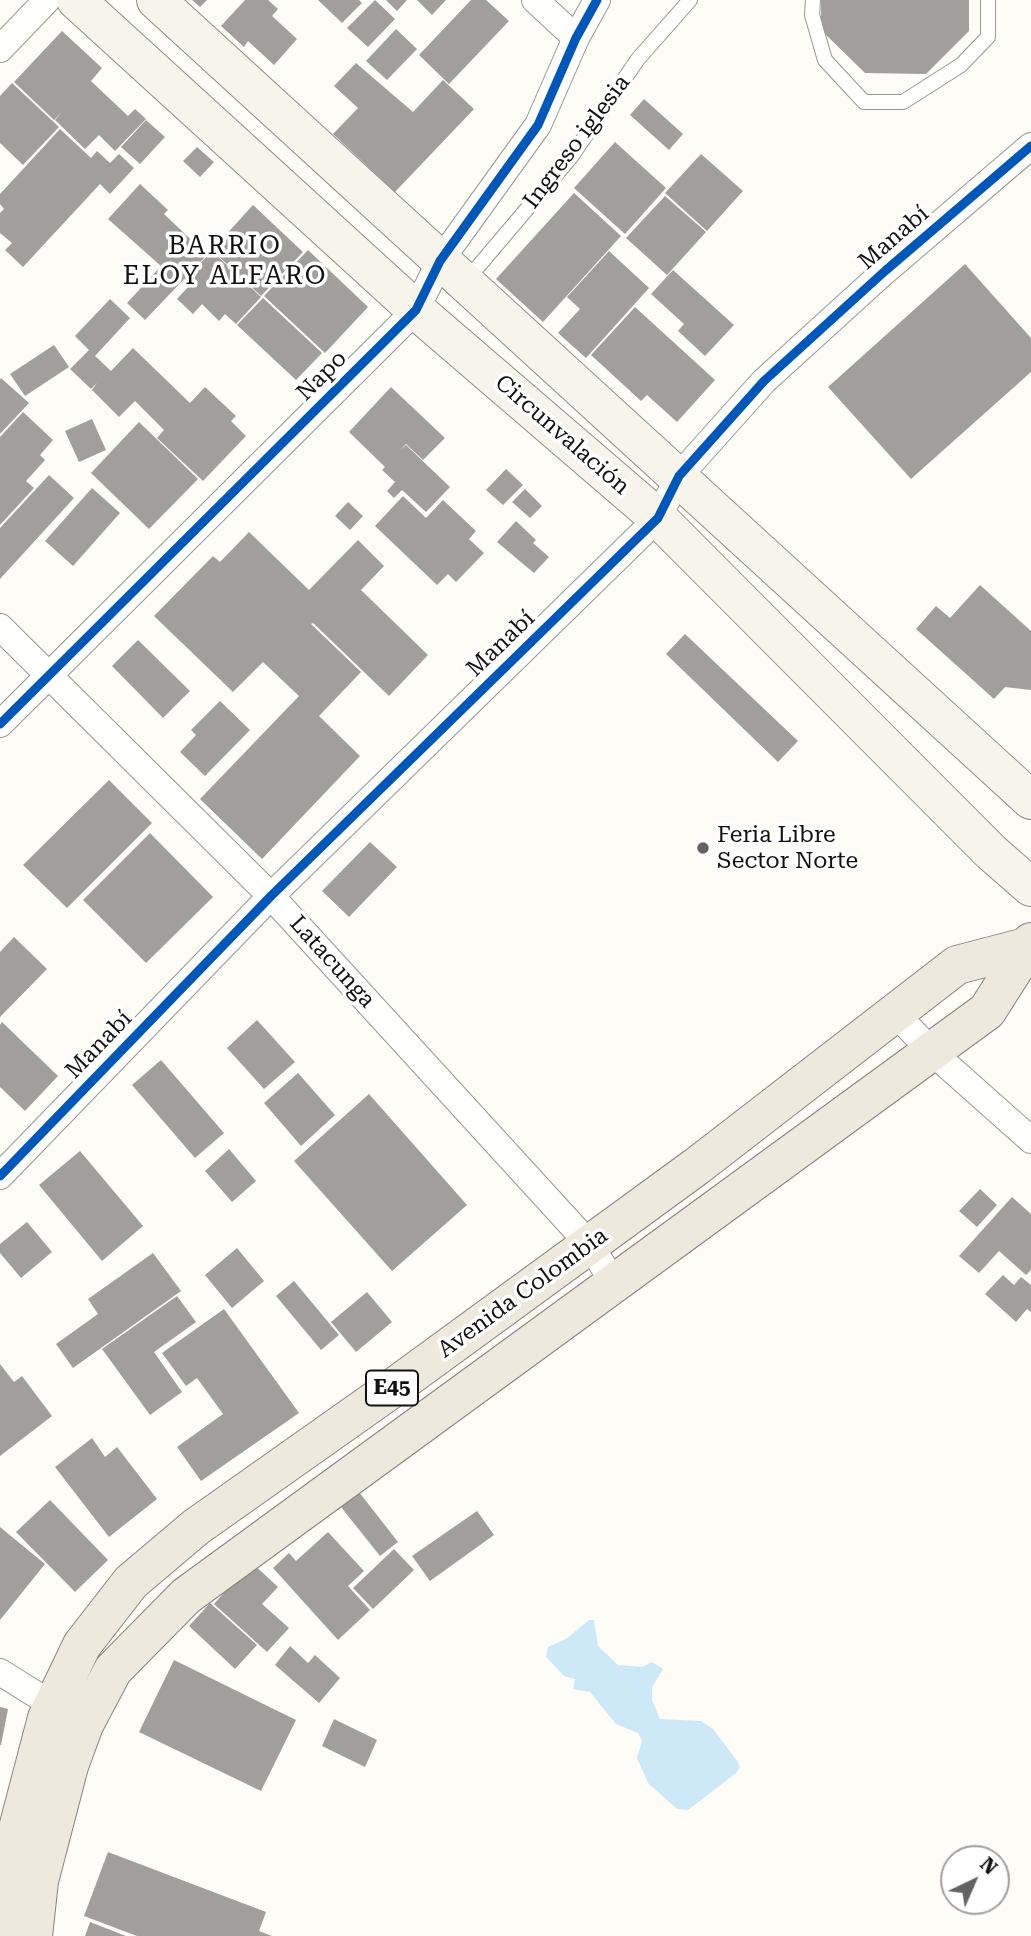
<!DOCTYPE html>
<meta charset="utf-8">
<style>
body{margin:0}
#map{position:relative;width:1031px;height:1936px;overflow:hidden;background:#fdfcf7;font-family:"Roboto Serif",serif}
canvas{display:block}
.north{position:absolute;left:940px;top:1845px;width:70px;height:70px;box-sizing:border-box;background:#fff;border:2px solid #a0a0a0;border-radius:50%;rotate:44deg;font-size:19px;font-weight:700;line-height:28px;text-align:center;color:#111}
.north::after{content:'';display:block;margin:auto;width:24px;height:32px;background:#646362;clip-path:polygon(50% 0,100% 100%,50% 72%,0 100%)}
</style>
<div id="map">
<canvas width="1031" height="1936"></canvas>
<div class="north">N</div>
</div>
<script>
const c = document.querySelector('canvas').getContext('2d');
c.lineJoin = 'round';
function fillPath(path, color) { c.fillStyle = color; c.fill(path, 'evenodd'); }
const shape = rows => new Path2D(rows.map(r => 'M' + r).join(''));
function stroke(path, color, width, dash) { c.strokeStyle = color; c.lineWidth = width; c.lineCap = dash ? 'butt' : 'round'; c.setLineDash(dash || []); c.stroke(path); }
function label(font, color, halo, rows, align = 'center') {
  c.font = font + ' "Roboto Serif",serif'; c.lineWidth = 7; c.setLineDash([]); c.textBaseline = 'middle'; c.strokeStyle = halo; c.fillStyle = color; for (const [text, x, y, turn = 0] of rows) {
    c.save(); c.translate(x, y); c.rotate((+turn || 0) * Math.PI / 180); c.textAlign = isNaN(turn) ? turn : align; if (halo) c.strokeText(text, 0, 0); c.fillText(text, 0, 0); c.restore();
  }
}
const water = shape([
 [589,1620,594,1620,598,1646,618,1665,642,1667,652,1662,663,1669,652,1687,652,1700,660,1719,701,1721,713,1729,738,1762,740,1767,736,1773,688,1810,677,1809,648,1783,637,1758,642,1741,638,1733,616,1724,590,1692,573,1689,575,1679,564,1676,546,1657,548,1647,566,1639]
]);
const building = shape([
 [192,0,207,0,200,7],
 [245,0,268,0,278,9,272,16,297,39,274,65,248,41,244,47,221,26],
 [318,0,359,0,362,3,342,23],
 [375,0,395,19,368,47,347,28],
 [386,0,407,0,397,11],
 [417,0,446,0,432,15],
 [471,0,486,0,509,21,449,84,419,55],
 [821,0,969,0,969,31,926,74,865,73,821,30],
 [396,29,417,49,387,80,366,61],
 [62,31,102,68,91,81,128,116,135,109,146,119,115,151,99,135,85,149,55,120,63,111,54,120,14,82],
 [356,63,413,112,443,80,474,109,395,192,333,134,358,108,334,86],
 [12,83,59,127,23,165,0,143,0,96],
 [644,99,683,134,669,150,630,115],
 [146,120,165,137,140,164,121,147],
 [60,129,91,158,97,151,110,163,119,154,134,168,110,194,100,184,23,267,5,250,12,243,0,233,0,213,4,209,0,204,0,194],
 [615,142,666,188,625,234,574,188],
 [197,147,214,162,200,177,183,161],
 [701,154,743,191,707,231,665,193],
 [140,184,168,210,164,214,207,255,145,320,127,303,161,266,108,219],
 [574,193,621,236,543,322,496,279],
 [665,196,706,232,667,275,626,238],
 [253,205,303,252,261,296,212,250],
 [308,250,368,307,325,353,264,296],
 [212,251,261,297,236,324,225,314,219,321,202,304,193,314,177,299,188,287,182,282],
 [609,251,649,288,586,358,558,333,580,309,567,297],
 [965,264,1031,338,1031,372,911,479,828,387],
 [673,270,734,325,705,356,678,331,684,324,651,294],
 [263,298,322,353,296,380,237,325],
 [110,299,130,318,95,356,111,371,133,348,190,403,205,387,236,416,231,421,246,436,203,481,157,438,164,430,135,401,119,417,92,390,97,383,91,389,70,369,89,350,75,336],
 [635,307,715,380,677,422,647,395,641,401,591,355],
 [54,345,69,367,25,396,10,374],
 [1,378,29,403,0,434,0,380],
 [391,387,445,438,423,460,406,444,400,450,406,445,450,487,426,512,402,490,394,498,387,491,395,482,382,470,385,467,349,432],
 [23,412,53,440,40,455,45,460,26,481,34,488,0,525,0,437],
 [92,419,106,450,79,462,65,431],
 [139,422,198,479,149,529,91,473],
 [506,469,523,485,503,505,486,490],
 [49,475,74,498,0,579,0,528],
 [92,488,120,513,73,566,45,541],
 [525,489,542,506,530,518,512,502],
 [403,496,426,518,443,500,476,531,469,539,484,553,456,582,448,574,437,585,375,526],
 [348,502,363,516,350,530,335,516],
 [516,521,536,540,533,543,549,557,534,573,497,542],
 [249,532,309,590,358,540,384,566,361,590,428,655,389,696,313,623,311,624,361,672,319,716,360,756,262,859,200,799,299,696,263,662,233,692,154,616,213,556,220,562],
 [980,585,1031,631,1031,690,1005,687,994,699,916,629,936,606,950,618],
 [685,634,798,741,778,762,666,654],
 [138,640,190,691,163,718,112,666],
 [220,701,250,730,205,776,180,752,196,735,191,730],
 [109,780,152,823,67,908,23,865],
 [150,833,213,897,146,963,83,900],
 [370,842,397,867,349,917,322,891],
 [14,937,47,969,0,1017,0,952],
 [257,1020,295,1062,264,1089,227,1048],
 [2,1022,58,1076,25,1111,0,1087,0,1025],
 [161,1060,224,1133,195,1158,132,1085],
 [298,1073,335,1115,301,1146,264,1103],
 [369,1094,467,1205,392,1271,294,1161],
 [229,1149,256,1181,232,1202,205,1171],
 [80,1151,143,1226,102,1261,39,1185],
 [980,1189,997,1205,977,1227,959,1211],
 [1012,1197,1031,1214,1031,1270,1026,1275,999,1251,979,1273,959,1256],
 [27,1222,52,1252,21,1278,0,1253,0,1244],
 [237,1248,264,1281,232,1308,205,1275],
 [153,1253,181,1291,73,1368,56,1344,98,1314,88,1299],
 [1003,1275,1014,1285,1021,1277,1031,1285,1031,1312,1027,1309,1016,1322,985,1294],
 [294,1281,339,1335,321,1350,276,1296],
 [367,1292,392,1322,356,1352,331,1322],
 [177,1296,196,1322,154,1352,182,1392,150,1415,102,1349],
 [224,1309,299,1413,201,1481,177,1447,223,1414,197,1378,186,1386,162,1353],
 [0,1364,14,1382,22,1376,52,1416,0,1456],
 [92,1438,105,1457,117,1447,157,1499,109,1537,55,1467],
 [359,1492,398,1542,380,1556,341,1507],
 [50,1500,108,1560,75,1592,16,1532],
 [477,1511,494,1535,430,1581,412,1556],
 [0,1527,45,1564,0,1620],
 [328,1532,364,1571,348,1586,370,1610,338,1640,273,1568,289,1553,296,1561],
 [394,1549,414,1570,373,1609,353,1588],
 [251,1562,278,1587,262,1604,289,1628,267,1652,214,1604],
 [210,1603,257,1645,235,1669,189,1626],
 [290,1646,308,1663,315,1655,340,1678,319,1703,275,1665],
 [174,1660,296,1720,261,1791,139,1732],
 [0,1707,8,1709,1,1745,0,1745],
 [334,1719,377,1740,365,1767,322,1746],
 [108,1852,266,1912,259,1931,272,1936,137,1936,84,1916],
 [90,1922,126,1936,85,1936]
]);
const service = shape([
 [813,0,812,15,825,60,864,102,903,102,961,65,988,37,988,0],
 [465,282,571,157,638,59,690,0]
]);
const minor = shape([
 [535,0,576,38],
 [0,49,47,0],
 [0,627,271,896,590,1245,615,1285],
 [0,724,416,310,440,261,538,125,576,38,597,0],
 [895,1013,932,1052,1031,1140],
 [0,1176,271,896,658,518,679,476,764,381,885,271,1031,146],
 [0,1672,67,1714]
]);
const secondary = shape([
 [76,0,416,310,658,518,991,852,1031,887],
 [156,0,1031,800]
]);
const primary = shape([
 [0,1932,6,1874,47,1718,82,1645,131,1582,196,1527,397,1385,697,1166,957,965,1026,947],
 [33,1936,39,1881,69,1766,84,1725,113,1670,186,1596,987,1011,1031,942]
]);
const cycleway = shape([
 [0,724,416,310,440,261,538,125,576,38,597,0],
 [0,1176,271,896,658,518,679,476,764,381,885,271,1031,146]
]);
const markers = [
 [703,848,7,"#646362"]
];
const shields = [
 [392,1388,52]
];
const shieldNames = [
 ["E45",392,1388]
];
const streetNames = [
 ["Ingreso iglesia",577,142,-53],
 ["Manabí",894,238,-41],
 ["Napo",322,376,-45],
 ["Circunvalación",562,435,41],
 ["Manabí",501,644,-44],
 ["Latacunga",332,962,48],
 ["Manabí",99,1045,-46],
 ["Avenida Colombia",523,1293,-36]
];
const poiNames = [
 ["Feria Libre",717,835],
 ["Sector Norte",717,861]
];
const quarterNames = [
 ["BARRIO",225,246],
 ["ELOY ALFARO",225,276]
];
fillPath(water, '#cde8f7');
fillPath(building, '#a19f9c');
stroke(service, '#979795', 16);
stroke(minor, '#979795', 28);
stroke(secondary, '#8e8d8b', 40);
stroke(primary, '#858482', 40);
stroke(service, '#fffffe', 14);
stroke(minor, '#fffffe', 26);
stroke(secondary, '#f6f4eb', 38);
stroke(primary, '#ede9dc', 38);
stroke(cycleway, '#0057b8', 9);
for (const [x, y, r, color] of markers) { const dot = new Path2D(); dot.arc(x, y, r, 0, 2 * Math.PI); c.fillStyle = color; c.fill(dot); stroke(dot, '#fff', 2.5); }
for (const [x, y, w] of shields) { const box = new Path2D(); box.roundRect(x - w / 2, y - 17.5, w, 35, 5); c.fillStyle = '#fff'; c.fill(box); stroke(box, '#111', 2); }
label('bold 21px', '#111', null, shieldNames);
label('23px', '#111', '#fff', streetNames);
label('23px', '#111', '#fff', poiNames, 'left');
c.letterSpacing = '2px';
label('26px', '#111', '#fff', quarterNames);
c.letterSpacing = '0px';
</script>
